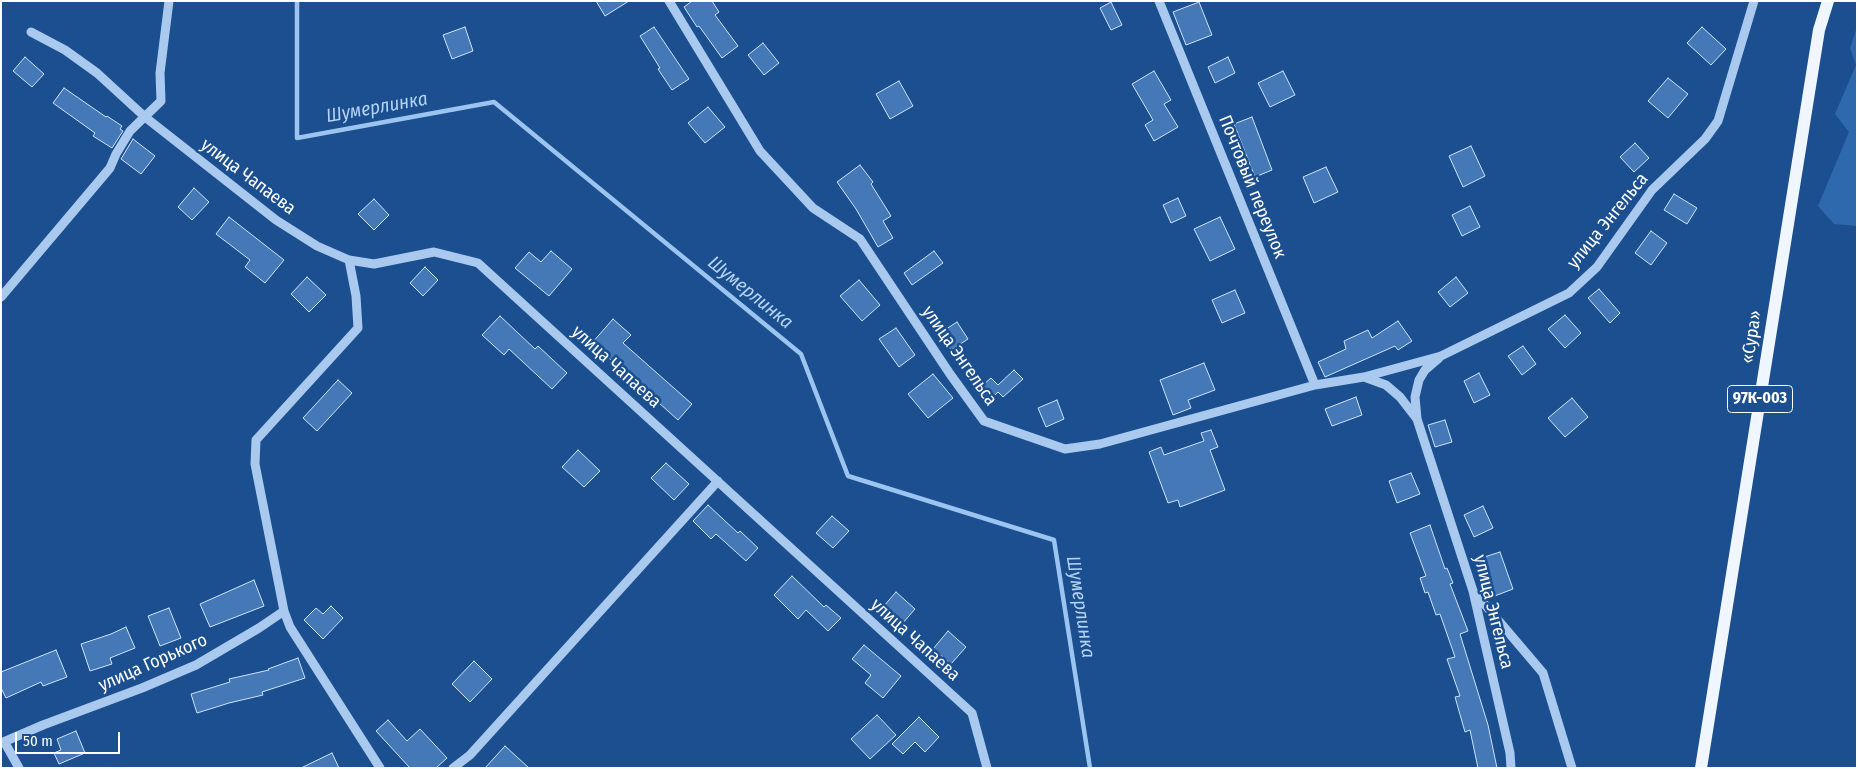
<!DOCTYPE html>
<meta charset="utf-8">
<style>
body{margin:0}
#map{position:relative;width:1858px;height:769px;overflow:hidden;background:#1b4f8f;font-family:"Fira Sans Condensed",sans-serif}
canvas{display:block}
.frame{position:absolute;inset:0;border:2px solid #fff;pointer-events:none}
.scale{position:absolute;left:15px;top:732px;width:105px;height:22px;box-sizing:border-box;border:2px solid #fff;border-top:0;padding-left:6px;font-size:15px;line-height:18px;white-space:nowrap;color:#fff;-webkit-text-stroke:4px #1b4f8f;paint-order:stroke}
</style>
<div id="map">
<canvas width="1858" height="769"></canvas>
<div class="frame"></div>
<div class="scale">50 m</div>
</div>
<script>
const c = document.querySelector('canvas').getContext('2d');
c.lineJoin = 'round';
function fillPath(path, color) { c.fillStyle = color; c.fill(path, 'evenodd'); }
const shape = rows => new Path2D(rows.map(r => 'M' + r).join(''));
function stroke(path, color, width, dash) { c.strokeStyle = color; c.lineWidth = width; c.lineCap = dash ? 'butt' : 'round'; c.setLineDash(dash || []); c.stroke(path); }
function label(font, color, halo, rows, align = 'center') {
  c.font = font + ' "Fira Sans Condensed",sans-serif'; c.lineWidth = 5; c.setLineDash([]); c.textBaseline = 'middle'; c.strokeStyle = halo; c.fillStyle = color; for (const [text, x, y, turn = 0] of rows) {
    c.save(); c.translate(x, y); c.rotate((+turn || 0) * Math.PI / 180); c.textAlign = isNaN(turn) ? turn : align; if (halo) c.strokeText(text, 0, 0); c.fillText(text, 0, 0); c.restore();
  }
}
const green = shape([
 [1857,27,1857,226,1834,224,1818,206,1849,132,1835,114,1856,65,1850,48]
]);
const stream = shape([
 [297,1,297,138,494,102,801,354,848,476,1054,540,1090,768]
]);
const building = shape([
 [596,1,629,1,605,16,596,1],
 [692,1,712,1,719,12,715,15,738,46,722,58,699,26,697,27,684,7,692,1],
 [1111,2,1122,25,1111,30,1100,8,1111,2],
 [1199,2,1212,35,1186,45,1173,12,1199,2],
 [465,27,473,51,452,59,443,35,465,27],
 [654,27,689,79,672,90,658,69,660,68,640,36,654,27],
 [1702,27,1726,49,1711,65,1687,43,1702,27],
 [763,43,779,63,764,75,748,55,763,43],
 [25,57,44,74,32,87,13,71,25,57],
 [1228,57,1235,73,1215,83,1208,67,1228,57],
 [1154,71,1171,100,1164,104,1178,127,1154,141,1145,125,1153,120,1132,84,1154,71],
 [1283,71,1295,95,1270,107,1258,83,1283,71],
 [1668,78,1688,94,1668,118,1648,101,1668,78],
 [899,81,913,106,890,119,876,94,899,81],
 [64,88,106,117,107,116,122,126,120,129,123,131,112,148,93,136,95,133,53,103,64,88],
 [708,107,725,127,705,143,688,123,708,107],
 [1252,117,1272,170,1255,177,1234,124,1252,117],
 [133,139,155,156,141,174,121,159,133,139],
 [1635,143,1649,158,1634,172,1620,157,1635,143],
 [1471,146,1485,176,1463,187,1449,156,1471,146],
 [860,165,873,182,871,184,891,216,883,221,893,238,878,247,856,209,837,182,860,165],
 [1326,167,1338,192,1314,203,1303,177,1326,167],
 [194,188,209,202,192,220,178,207,194,188],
 [1674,194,1697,208,1687,224,1664,210,1674,194],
 [1178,198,1186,216,1171,223,1163,205,1178,198],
 [374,199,389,215,374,230,358,214,374,199],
 [1470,206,1480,227,1462,236,1452,215,1470,206],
 [229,217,284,260,265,283,245,267,250,260,216,234,229,217],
 [1220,217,1235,249,1210,261,1194,229,1220,217],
 [1651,231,1667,243,1651,265,1635,253,1651,231],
 [551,251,572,269,549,296,515,268,529,252,541,262,551,251],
 [934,251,943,263,912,285,904,273,934,251],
 [425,267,438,280,423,296,410,283,425,267],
 [307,277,326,295,309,312,291,294,307,277],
 [1456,277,1468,293,1450,307,1438,292,1456,277],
 [859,280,880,305,862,321,840,296,859,280],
 [1599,289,1620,313,1610,323,1588,298,1599,289],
 [1235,290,1245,313,1222,323,1212,300,1235,290],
 [1565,315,1581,333,1565,348,1548,329,1565,315],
 [500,316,535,349,538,346,567,373,552,389,509,349,504,355,482,335,500,316],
 [613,319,631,335,623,343,692,404,678,420,592,343,613,319],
 [1398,321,1412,341,1398,350,1395,346,1325,377,1318,362,1346,349,1344,341,1368,330,1372,338,1398,321],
 [957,322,968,339,951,350,940,333,957,322],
 [896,328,915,355,899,367,879,339,896,328],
 [1523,346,1536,364,1522,375,1508,356,1523,346],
 [1204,363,1215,390,1188,400,1191,408,1173,415,1160,380,1204,363],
 [1014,370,1023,379,1003,397,998,392,987,403,976,391,991,378,998,385,1014,370],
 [1479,373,1490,395,1474,403,1464,381,1479,373],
 [933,374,953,398,928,418,908,394,933,374],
 [338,380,352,393,317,431,303,418,338,380],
 [1356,397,1362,415,1332,426,1325,409,1356,397],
 [1572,398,1588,417,1565,437,1548,418,1572,398],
 [1057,400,1064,419,1046,427,1038,408,1057,400],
 [1445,420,1452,442,1435,447,1428,425,1445,420],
 [1211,430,1218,447,1210,450,1225,490,1180,507,1178,500,1168,503,1149,452,1161,447,1164,455,1204,441,1201,433,1211,430],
 [578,450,600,471,584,487,562,467,578,450],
 [666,463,689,484,674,500,651,478,666,463],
 [1411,473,1420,494,1397,503,1389,481,1411,473],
 [708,505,738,533,740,531,758,548,746,561,716,534,711,539,693,521,708,505],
 [1483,506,1493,528,1474,537,1464,515,1483,506],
 [832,516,849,531,833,548,816,533,832,516],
 [1430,525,1445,569,1447,568,1453,583,1450,584,1468,631,1460,634,1488,725,1497,768,1478,768,1470,730,1465,732,1455,697,1460,696,1447,659,1455,657,1440,614,1436,615,1428,592,1425,593,1420,578,1426,576,1410,533,1430,525],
 [1500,552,1513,589,1492,597,1478,559,1500,552],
 [792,576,824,607,826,605,841,618,828,631,806,610,798,619,774,595,792,576],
 [254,580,264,606,210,627,200,604,254,580],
 [896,592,915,609,902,624,883,607,896,592],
 [331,606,343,618,323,639,304,620,316,608,323,614,331,606],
 [169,608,181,638,160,646,148,616,169,608],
 [126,627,135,648,110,658,112,664,90,671,81,644,111,634,126,627],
 [948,631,966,647,951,664,933,649,948,631],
 [864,645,901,676,883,698,865,683,871,675,852,659,864,645],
 [56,650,67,677,43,686,41,682,6,698,1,688,1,672,56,650],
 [298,658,305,678,262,692,263,695,229,703,197,713,191,694,230,682,229,679,269,670,268,669,298,658],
 [474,661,492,679,470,702,452,684,474,661],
 [877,715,896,735,870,759,851,739,877,715],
 [919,717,939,737,925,752,915,742,903,754,892,744,919,717],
 [388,720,407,741,420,729,447,758,436,768,410,768,376,731,388,720],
 [76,731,85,753,59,764,54,753,61,750,57,739,76,731],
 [505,746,529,768,485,768,505,746],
 [332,753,339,768,301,768,332,753]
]);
const minor = shape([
 [669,1,760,151,813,208,860,239,950,374,984,421,1065,449,1100,444,1315,385,1364,377,1441,356,1569,293,1597,267,1652,190,1705,139,1718,121,1754,1],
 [1159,1,1315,385],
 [31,32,65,50,97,73,145,117,276,220,317,246,349,260,374,264,434,252,478,263,972,713,987,768],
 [1,297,110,168,116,154,130,131,161,101,160,73,169,1],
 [1364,377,1386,385,1400,397,1417,419,1473,591,1510,753,1511,768],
 [1417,419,1415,397,1419,380,1425,370,1439,358],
 [1475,593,1543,673,1572,768],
 [284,611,290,627,380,768],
 [1,743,43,725,142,688,196,665,259,628,284,611,255,464,256,440,358,328,356,296,349,260],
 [5,743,19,768],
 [453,768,470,755,718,481]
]);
const major = shape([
 [1701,768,1819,30,1828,1]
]);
const shields = [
 [1760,399,65]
];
const shieldNames = [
 ["97К-003",1760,399]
];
const streetNames = [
 ["улица Чапаева",248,177,37],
 ["Почтовый переулок",1252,187,68],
 ["улица Энгельса",1608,221,-51],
 ["«Сура»",1752,337,-81],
 ["улица Энгельса",959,356,55],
 ["улица Чапаева",616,367,42],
 ["улица Энгельса",1493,612,76],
 ["улица Чапаева",915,640,42],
 ["улица Горького",153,663,-24]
];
const waterNames = [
 ["Шумерлинка",377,108,-10],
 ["Шумерлинка",750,293,39],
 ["Шумерлинка",1080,607,81]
];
fillPath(green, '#2e69ad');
stroke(stream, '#9cc4f0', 4.5);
fillPath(building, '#4478b7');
stroke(building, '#cfe3fa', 1);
stroke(minor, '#a9c9ee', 9);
stroke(major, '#f0f6ff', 12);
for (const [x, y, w] of shields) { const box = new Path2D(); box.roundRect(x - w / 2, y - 13.5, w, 27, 4); c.fillStyle = '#1b4f8f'; c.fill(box); stroke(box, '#fff', 1); }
label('bold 16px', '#fff', null, shieldNames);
label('18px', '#fff', '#1b4f8f', streetNames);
label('italic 19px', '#b5d3f5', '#1b4f8f', waterNames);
</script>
